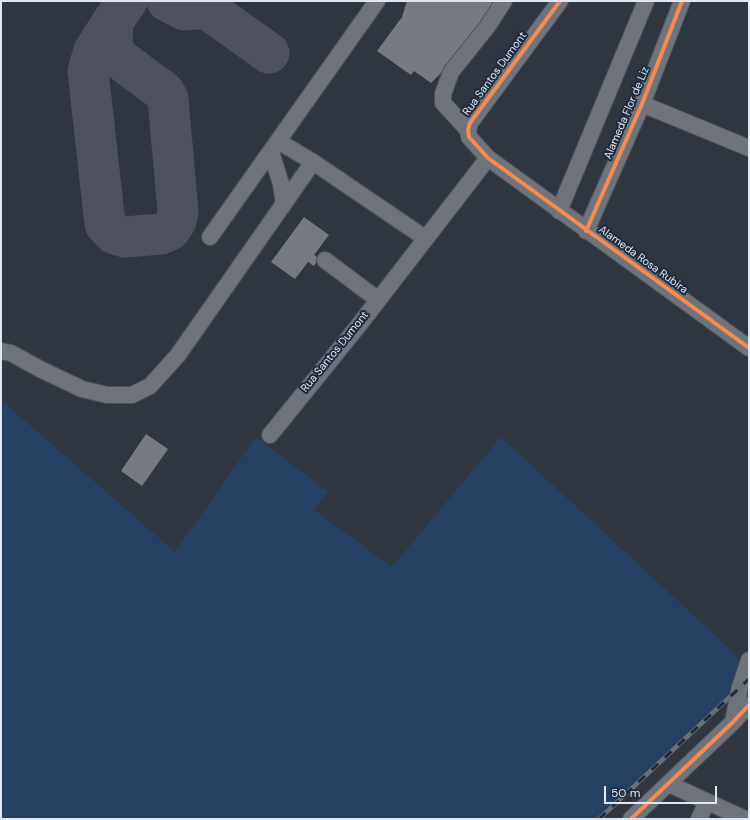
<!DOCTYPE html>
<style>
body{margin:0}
#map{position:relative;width:750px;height:820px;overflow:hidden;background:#303640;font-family:"DM Sans",sans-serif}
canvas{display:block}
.frame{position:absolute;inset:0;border:2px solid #dfe7f3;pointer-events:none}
.scale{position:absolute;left:604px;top:786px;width:113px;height:18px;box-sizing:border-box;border:2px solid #dfe7f3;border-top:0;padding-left:5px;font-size:12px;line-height:14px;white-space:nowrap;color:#dfe7f3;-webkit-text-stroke:3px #202b3d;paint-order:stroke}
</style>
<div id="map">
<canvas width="750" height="820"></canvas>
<div class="frame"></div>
<div class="scale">50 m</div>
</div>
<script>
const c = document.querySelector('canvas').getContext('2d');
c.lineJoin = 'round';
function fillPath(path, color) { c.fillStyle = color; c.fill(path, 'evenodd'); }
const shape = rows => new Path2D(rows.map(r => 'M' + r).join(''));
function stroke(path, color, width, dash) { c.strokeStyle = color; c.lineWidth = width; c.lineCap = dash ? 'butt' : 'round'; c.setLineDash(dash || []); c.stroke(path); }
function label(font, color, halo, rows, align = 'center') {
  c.font = font + ' "DM Sans",sans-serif'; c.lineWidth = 4; c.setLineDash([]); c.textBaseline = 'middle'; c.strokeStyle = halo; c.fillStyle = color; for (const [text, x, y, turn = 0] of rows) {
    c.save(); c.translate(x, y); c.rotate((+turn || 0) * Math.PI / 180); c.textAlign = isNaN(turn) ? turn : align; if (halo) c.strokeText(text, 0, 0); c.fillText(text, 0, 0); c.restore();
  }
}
const green = shape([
 [1,400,175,552,256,437,328,492,314,510,392,567,501,437,734,653,746,667,740,687,599,819,1,819]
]);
const taxiway = shape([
 [167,1,184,10,206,8],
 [204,1,206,8,269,53],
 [113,21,112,46,117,57,164,92,168,99,178,212,176,221,170,230,161,234,125,237,113,233,105,224,88,71,94,51,113,21,127,1]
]);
const building = shape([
 [407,1,499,1,458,56,431,83,414,71,411,75,377,51,402,17],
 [304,217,329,235,314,255,319,258,314,266,308,262,295,279,271,262],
 [146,434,168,449,142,486,121,471]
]);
const minor = shape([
 [560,1,470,123,468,130,469,137,488,158,749,348],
 [642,104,749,148],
 [468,130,443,103,443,94,451,72,487,27,504,1],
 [278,141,313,162,425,238],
 [271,152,281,184,284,204],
 [559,211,646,1],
 [586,231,642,104,682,1],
 [210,237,377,1],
 [325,260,377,299],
 [1,351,11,353,40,369,82,389,107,395,132,395,150,386,178,355,313,162],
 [270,435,359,325,488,158],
 [733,722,740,687,749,660],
 [669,784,745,819],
 [631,819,732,723,749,705],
 [699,819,707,802]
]);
const rail = shape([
 [599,819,749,679]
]);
const cycleway = shape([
 [560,1,470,123,468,130,469,137,488,158,749,348],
 [586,231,642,104,682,1],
 [631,819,732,723,749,705]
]);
const streetNames = [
 ["Rua Santos Dumont",495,74,-54],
 ["Alameda Flor de Liz",627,113,-67],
 ["Alameda Rosa Rubira",643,260,36],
 ["Rua Santos Dumont",335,352,-51]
];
fillPath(green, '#264064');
stroke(taxiway, '#4e525c', 41);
fillPath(building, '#757a83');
stroke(minor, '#4d535c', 18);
stroke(minor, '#6e737c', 16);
stroke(rail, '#6b6f77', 4.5);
stroke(rail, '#202b3d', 3, [9]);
stroke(cycleway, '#f68b52', 4);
label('11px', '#dfe7f3', '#202b3d', streetNames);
</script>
